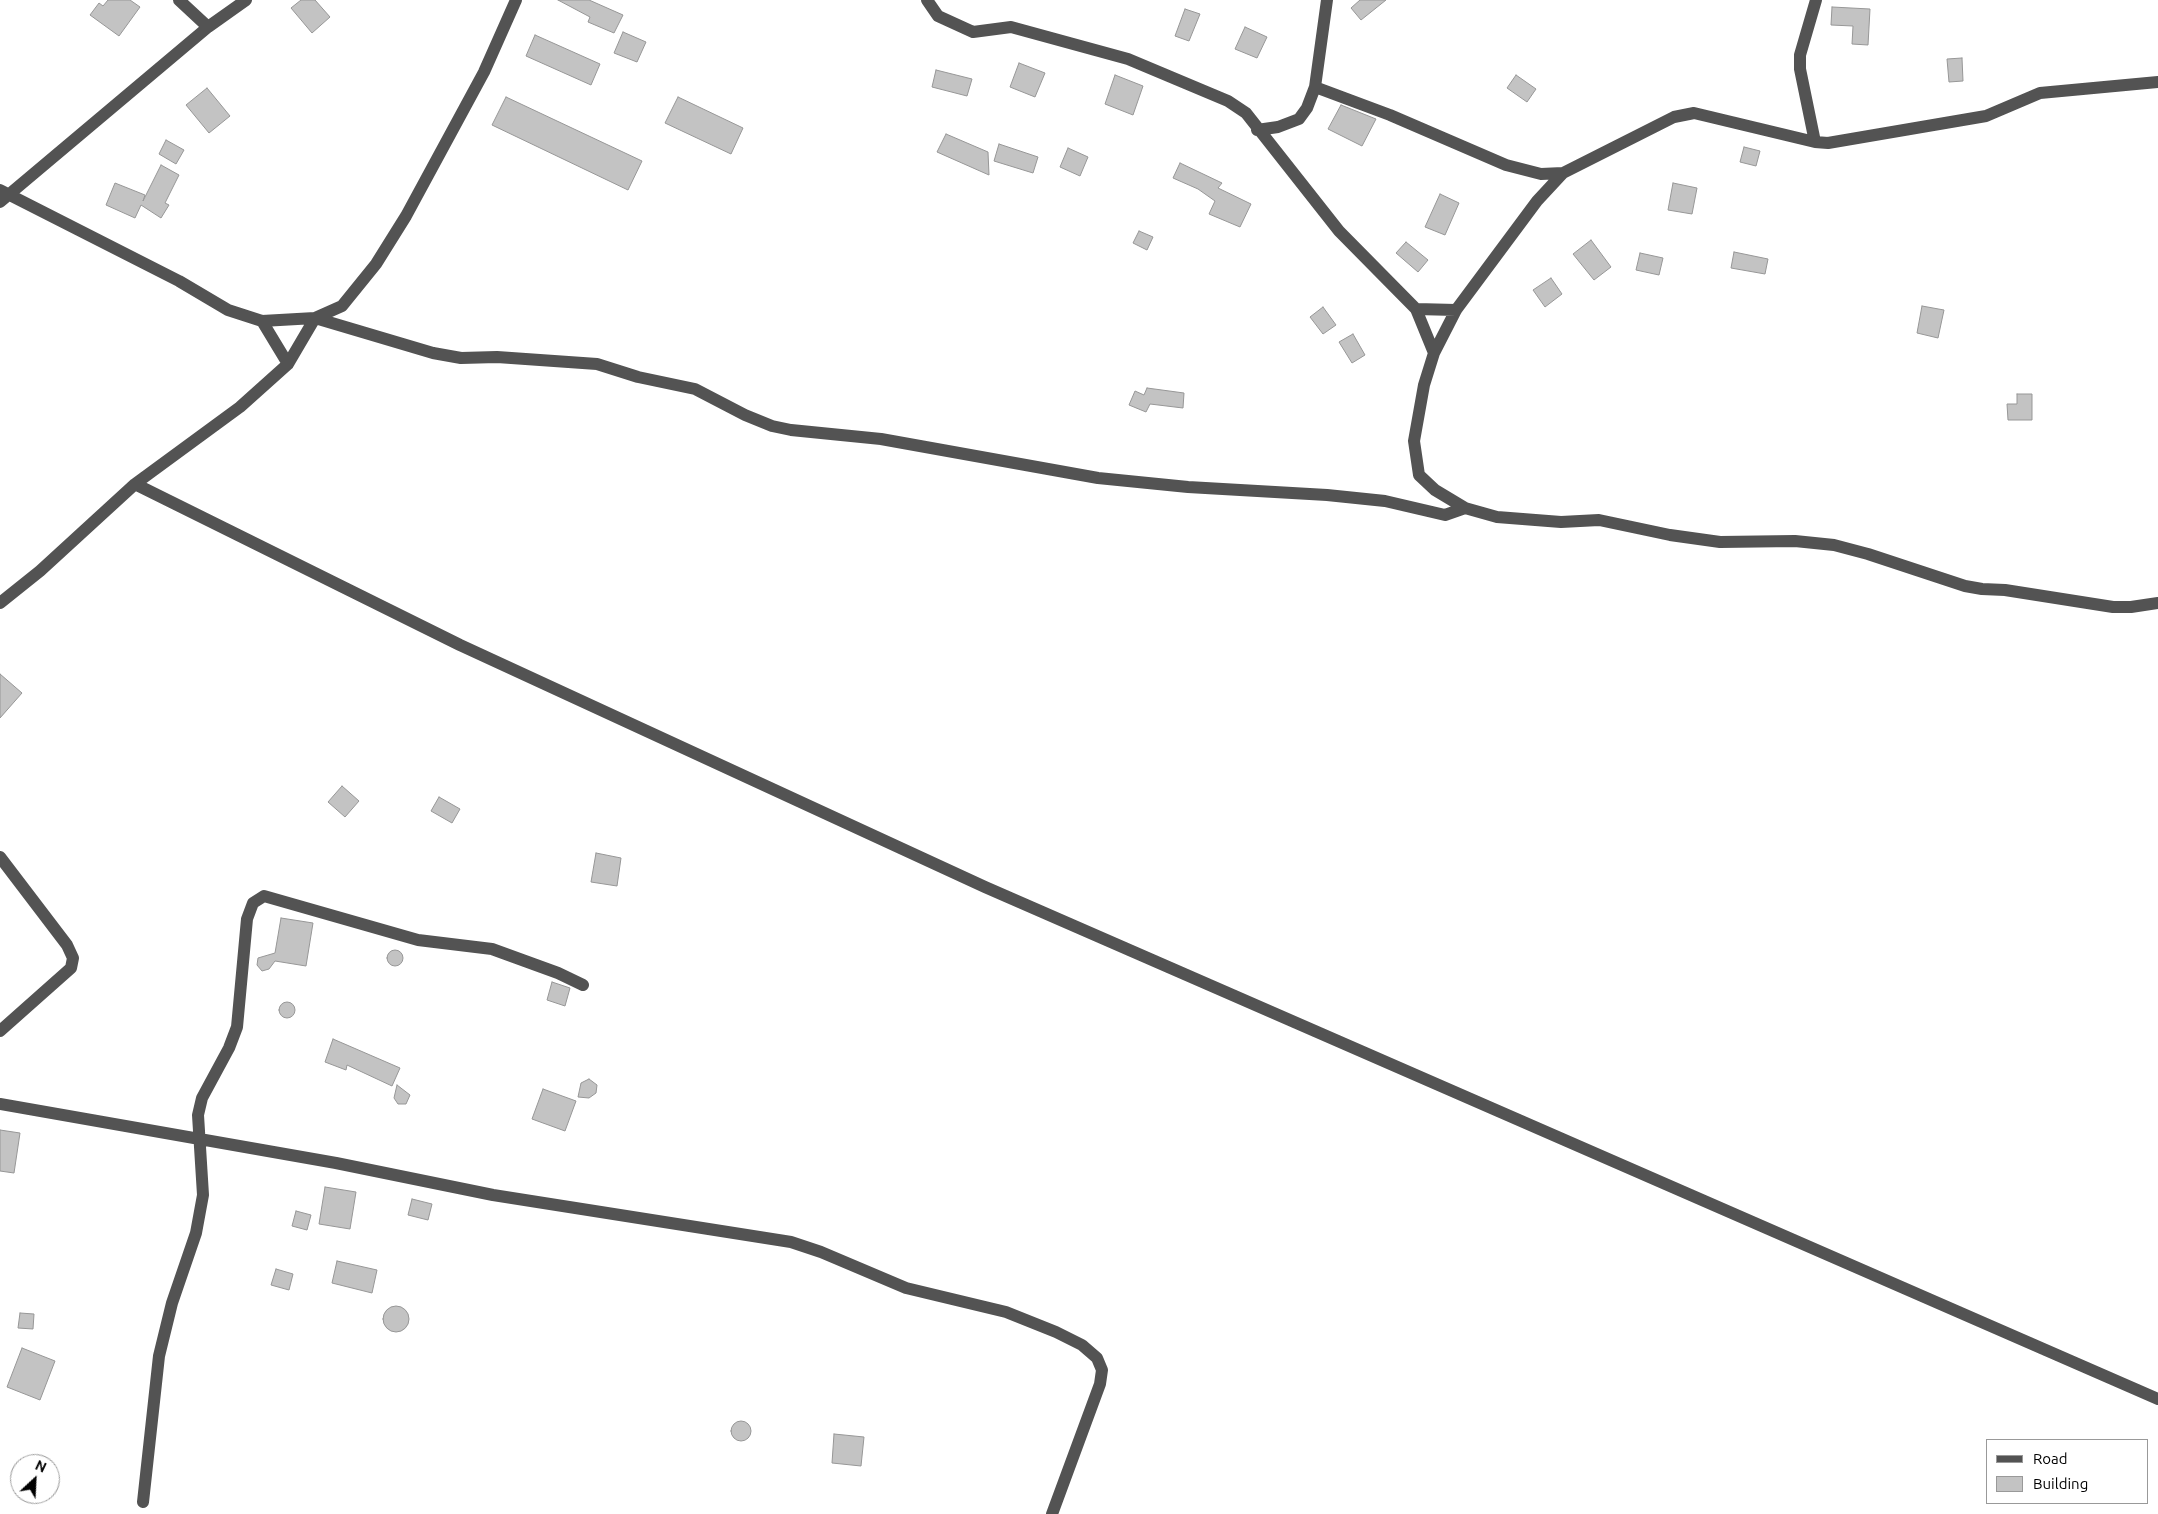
<!DOCTYPE html>
<style>
body{margin:0}
#map{position:relative;width:2158px;height:1514px;overflow:hidden;background:#fff;font-family:Ubuntu,sans-serif}
canvas{display:block}
.legend{position:absolute;left:1986px;top:1439px;width:162px;height:65px;box-sizing:border-box;background:#fff;border:1px solid #999;margin:0;padding:6px 9px;list-style:none;font-size:15px;color:#000}
.legend li{display:flex;align-items:center;gap:10px;height:25px}
.legend b{width:25px;border:1px solid #999}
.north{position:absolute;left:10px;top:1454px;width:50px;height:50px;box-sizing:border-box;background:#fff;border:1px solid #999;border-radius:50%;rotate:25deg;font-size:14px;font-weight:700;line-height:20px;text-align:center;color:#000}
.north::after{content:'';display:block;margin:auto;width:18px;height:22px;background:#000;clip-path:polygon(50% 0,100% 100%,50% 72%,0 100%)}
</style>
<div id="map">
<canvas width="2158" height="1514"></canvas>
<ul class="legend">
<li><b style="height:6px;background:#535353"></b>Road</li>
<li><b style="height:14px;background:#c3c3c3"></b>Building</li>
</ul>
<div class="north">N</div>
</div>
<script>
const c = document.querySelector('canvas').getContext('2d');
c.lineJoin = 'round';
function fillPath(path, color) { c.fillStyle = color; c.fill(path, 'evenodd'); }
const shape = rows => new Path2D(rows.map(r => 'M' + r).join(''));
function stroke(path, color, width, dash) { c.strokeStyle = color; c.lineWidth = width; c.lineCap = dash ? 'butt' : 'round'; c.setLineDash(dash || []); c.stroke(path); }
const building = shape([
 [108,0,130,0,140,7,119,36,90,15,99,3,103,6,108,0],
 [301,0,315,0,330,17,312,33,291,8,301,0],
 [558,0,589,0,623,15,614,33,588,22,590,17,558,0],
 [1360,0,1386,0,1361,20,1351,8,1360,0],
 [1832,7,1870,9,1868,45,1852,44,1853,26,1831,25,1832,7],
 [1185,9,1200,14,1189,41,1175,36,1185,9],
 [1245,27,1267,37,1257,58,1235,49,1245,27],
 [623,32,646,42,637,62,614,53,623,32],
 [535,35,600,64,591,85,526,56,535,35],
 [1962,58,1963,81,1949,82,1947,59,1962,58],
 [1019,63,1045,73,1035,97,1010,87,1019,63],
 [936,70,972,79,967,96,932,87,936,70],
 [1115,75,1143,86,1133,115,1105,104,1115,75],
 [1516,75,1536,89,1527,102,1507,88,1516,75],
 [207,88,230,116,209,133,186,105,207,88],
 [506,97,642,161,628,190,492,125,506,97],
 [678,97,743,128,731,154,665,123,678,97],
 [1341,105,1376,119,1362,146,1328,129,1341,105],
 [946,134,988,152,989,175,937,152,946,134],
 [166,140,184,150,176,164,159,154,166,140],
 [999,144,1038,157,1033,173,994,161,999,144],
 [1744,147,1760,151,1756,166,1740,162,1744,147],
 [1068,148,1088,157,1080,176,1060,167,1068,148],
 [1180,163,1222,183,1218,188,1251,204,1240,227,1209,214,1215,201,1198,189,1173,178,1180,163],
 [161,165,179,175,165,203,169,205,161,218,141,205,135,218,106,205,115,183,145,195,143,201,161,165],
 [1673,183,1697,188,1692,214,1668,210,1673,183],
 [1440,194,1459,203,1445,235,1425,227,1440,194],
 [1139,231,1153,237,1147,250,1133,243,1139,231],
 [1591,240,1611,267,1594,280,1573,254,1591,240],
 [1406,242,1428,260,1418,272,1396,253,1406,242],
 [1734,252,1768,259,1765,274,1731,268,1734,252],
 [1640,253,1663,258,1659,275,1636,270,1640,253],
 [1551,278,1562,294,1545,307,1533,290,1551,278],
 [1922,306,1944,310,1938,338,1917,333,1922,306],
 [1323,307,1336,325,1323,334,1310,317,1323,307],
 [1353,334,1365,355,1352,363,1339,342,1353,334],
 [1147,388,1184,393,1183,408,1150,404,1146,412,1129,405,1135,391,1144,395,1147,388],
 [2017,394,2032,394,2032,420,2008,420,2007,404,2017,404,2017,394],
 [0,674,22,693,0,718,0,674],
 [342,786,359,801,345,817,328,802,342,786],
 [439,797,460,809,452,823,431,811,439,797],
 [596,853,621,858,617,886,591,882,596,853],
 [281,918,313,923,306,966,275,961,269,969,262,971,257,965,258,958,275,953,281,918],
 '387 958a8 8 0 1 1 16 0a8 8 0 1 1-16 0Z',
 [552,982,570,988,565,1006,547,1000,552,982],
 '279 1010a8 8 0 1 1 16 0a8 8 0 1 1-16 0Z',
 [333,1039,400,1068,392,1086,347,1065,346,1070,325,1062,333,1039],
 [589,1079,597,1085,596,1093,589,1098,578,1097,581,1083,589,1079],
 [397,1085,410,1095,406,1104,398,1104,394,1098,397,1085],
 [543,1089,576,1101,565,1131,532,1119,543,1089],
 [0,1130,20,1133,14,1173,0,1171,0,1130],
 [325,1187,356,1192,350,1229,319,1224,325,1187],
 [412,1199,432,1204,428,1220,408,1215,412,1199],
 [296,1211,311,1215,307,1230,292,1226,296,1211],
 [337,1261,377,1270,372,1293,332,1283,337,1261],
 [276,1269,293,1274,289,1290,271,1285,276,1269],
 '383 1319a13 13 0 1 1 26 0a13 13 0 1 1-26 0Z',
 [20,1313,34,1314,33,1329,18,1328,20,1313],
 [22,1348,55,1361,40,1400,7,1387,22,1348],
 '731 1431a10 10 0 1 1 20 0a10 10 0 1 1-20 0Z',
 [834,1434,864,1437,861,1466,832,1463,834,1434]
]);
const minor = shape([
 [179,0,208,27],
 [927,0,938,16,973,32,1011,27,1128,59,1228,101,1246,113,1339,231,1416,309,1434,353],
 [1315,87,1390,115,1506,165,1541,174,1563,173],
 [1257,130,1278,127,1299,119,1307,108,1315,87,1327,0],
 [1815,142,1800,69,1800,55,1816,0],
 [0,190,179,281,228,310,262,321,315,318,433,353,461,358,497,357,597,364,638,377,695,389,745,415,772,426,791,430,881,439,1098,478,1188,487,1327,495,1385,501,1445,515,1465,508,1497,517,1561,522,1599,520,1670,535,1720,542,1795,541,1834,545,1868,554,1965,586,1982,589,2005,590,2113,607,2131,607,2158,603],
 [0,202,208,27,246,0],
 [1416,309,1456,310],
 [262,321,288,364],
 [135,484,460,645,985,887,2158,1399],
 [1465,508,1435,490,1419,475,1414,441,1424,385,1434,353,1456,310,1537,201,1563,173,1674,117,1694,113,1815,142,1828,143,1986,116,2040,93,2158,82],
 [0,603,40,571,135,484,240,407,288,364,315,318,342,306,376,264,406,216,484,72,516,0],
 [0,857,67,945,73,958,71,968,0,1031],
 [0,1104,336,1163,493,1195,791,1242,821,1252,906,1288,1006,1312,1056,1332,1082,1345,1097,1358,1102,1370,1100,1384,1052,1514],
 [143,1502,159,1356,172,1303,196,1233,203,1195,198,1115,202,1098,229,1048,237,1027,247,919,253,903,264,896,418,940,492,949,558,973,583,985]
]);
fillPath(building, '#c3c3c3');
stroke(building, '#979797', 1);
stroke(minor, '#535353', 12);
</script>
